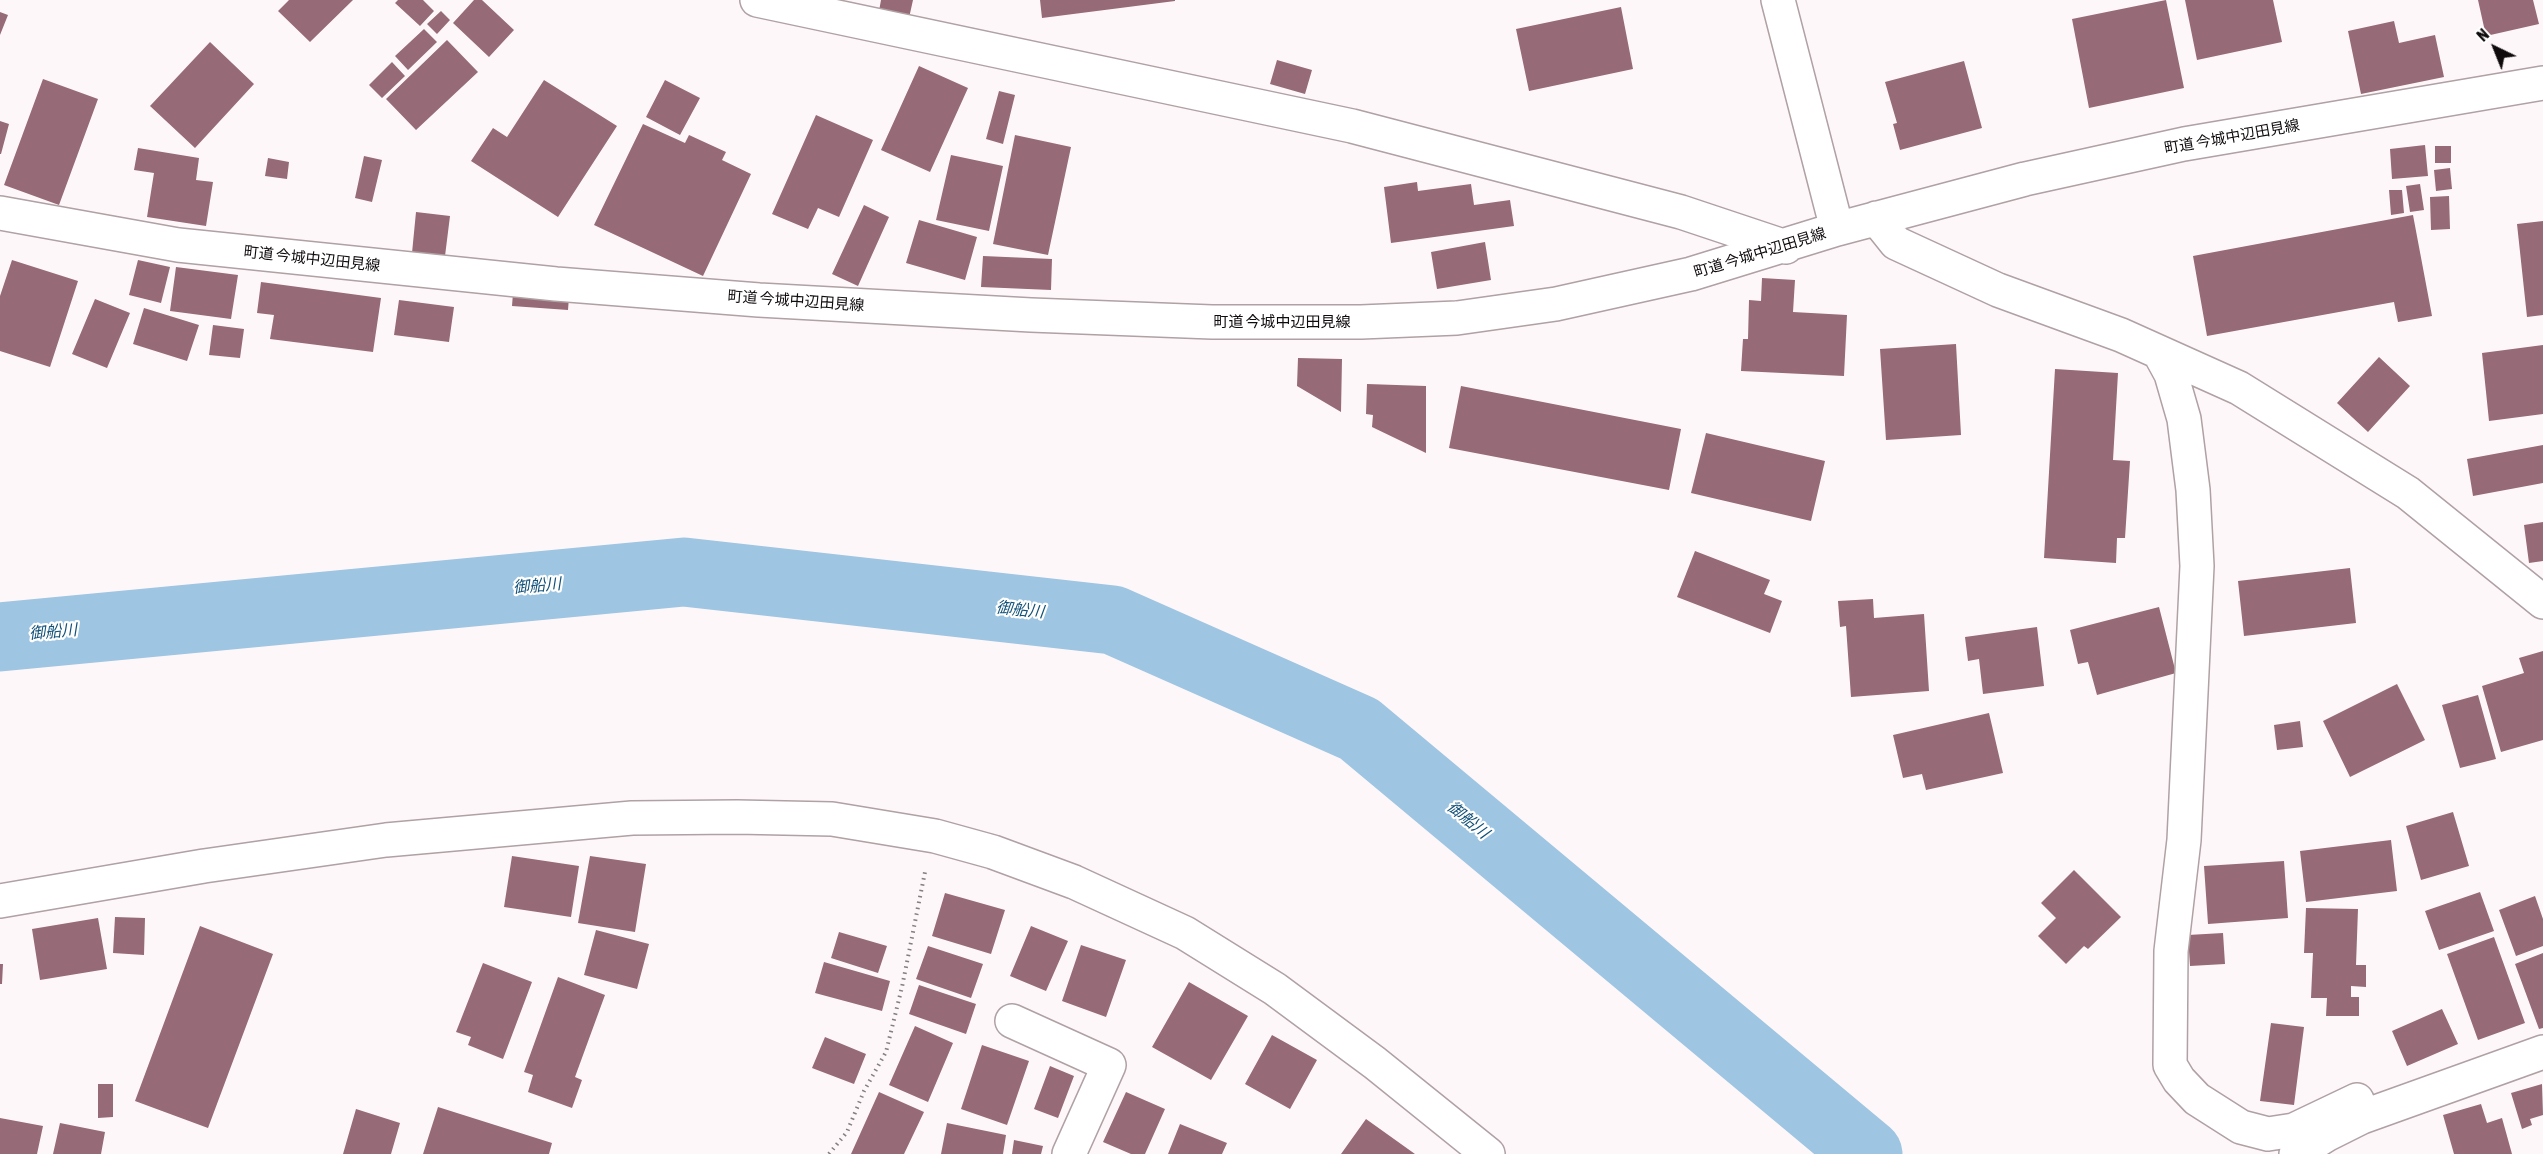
<!DOCTYPE html>
<meta charset="utf-8">
<style>
body{margin:0}
#map{position:relative;width:2543px;height:1154px;overflow:hidden;background:#fef7f9;font-family:"Asap Condensed",sans-serif}
canvas{display:block}
.north{position:absolute;left:2465px;top:18px;width:60px;height:60px;-webkit-text-stroke:4px #fff;paint-order:stroke;rotate:317deg;font-size:16px;font-weight:700;line-height:24px;text-align:center;color:#0f0b0c}
.north::after{content:'';display:block;margin:auto;width:21px;height:27px;background:#0f0b0c;clip-path:polygon(50% 0,100% 100%,50% 72%,0 100%)}
</style>
<div id="map">
<canvas width="2543" height="1154"></canvas>
<div class="north">N</div>
</div>
<script>
const c = document.querySelector('canvas').getContext('2d');
c.lineJoin = 'round';
const shape = rows => new Path2D(rows.map(r => 'M' + r).join(''));
function stroke(path, color, width, dash) { c.strokeStyle = color; c.lineWidth = width; c.lineCap = dash ? 'butt' : 'round'; c.setLineDash(dash || []); c.stroke(path); }
function fillPath(path, color) { c.fillStyle = color; c.fill(path, 'evenodd'); }
function label(font, color, halo, rows, align = 'center') {
  c.font = font + ' "Asap Condensed","Noto Sans JP",sans-serif'; c.lineWidth = 4.5; c.setLineDash([]); c.textBaseline = 'middle'; c.strokeStyle = halo; c.fillStyle = color; for (const [text, x, y, turn = 0] of rows) {
    c.save(); c.translate(x, y); c.rotate((+turn || 0) * Math.PI / 180); c.textAlign = isNaN(turn) ? turn : align; if (halo) c.strokeText(text, 0, 0); c.fillText(text, 0, 0); c.restore();
  }
}
const river = shape([
 [0,637,684,572,1113,620,1359,729,1868,1154]
]);
const building = shape([
 [289,0,353,0,310,42,278,11],
 [398,0,423,0,434,11,420,26,395,3],
 [474,0,482,0,514,30,489,57,453,23],
 [881,0,913,0,909,18,879,11],
 [1040,0,1175,0,1175,1,1042,18],
 [2166,0,2184,88,2089,108,2072,19],
 [2185,0,2273,0,2282,42,2197,60],
 [2478,0,2533,0,2539,24,2486,36],
 [1621,7,1633,69,1529,91,1516,29],
 [441,11,450,20,437,34,427,24],
 [0,12,8,15,0,35],
 [2394,21,2399,43,2435,35,2444,77,2361,94,2348,31],
 [424,29,437,42,408,70,395,56],
 [447,40,478,72,416,130,386,99],
 [210,42,254,84,195,148,150,106],
 [1277,60,1312,70,1305,94,1270,84],
 [1964,61,1982,128,1900,150,1893,124,1897,123,1885,82],
 [392,62,405,76,382,98,369,85],
 [919,66,968,88,930,172,881,150],
 [43,79,98,99,59,205,4,185],
 [544,80,617,126,558,217,471,161,493,128,507,137],
 [665,80,700,98,680,135,646,117],
 [999,91,1015,95,1003,144,986,139],
 [816,115,873,140,839,217,818,208,808,229,772,214],
 [0,121,9,124,1,154,0,154],
 [643,124,685,143,689,135,726,152,722,160,751,174,703,276,594,225],
 [1015,135,1071,147,1048,255,993,244],
 [2425,145,2428,176,2392,179,2390,149],
 [2435,146,2451,146,2451,163,2435,163],
 [138,148,199,158,196,180,213,182,206,226,147,217,154,173,134,170],
 [951,155,1003,166,989,231,936,220],
 [364,156,382,160,372,202,355,198],
 [268,158,289,162,287,179,265,176],
 [2450,168,2452,189,2436,191,2434,170],
 [1417,182,1418,191,1471,184,1474,205,1510,200,1514,226,1391,243,1384,187],
 [2420,184,2424,210,2410,212,2406,186],
 [2389,190,2402,190,2404,213,2391,215],
 [2449,196,2450,229,2431,230,2430,197],
 [864,205,889,217,858,286,832,274],
 [416,212,450,216,445,256,412,253],
 [2413,215,2432,316,2398,322,2394,302,2207,336,2193,256],
 [919,220,977,237,965,280,906,263],
 [2543,221,2543,315,2527,317,2517,224],
 [1485,242,1491,280,1437,289,1431,252],
 [983,256,1052,259,1051,290,981,287],
 [12,260,78,281,50,367,0,351,0,296],
 [138,260,170,267,161,303,129,295],
 [176,267,238,275,231,319,170,311],
 [1762,278,1795,280,1793,312,1847,315,1844,376,1741,371,1743,339,1748,339,1749,300,1761,301],
 [261,282,381,298,373,352,270,339,274,315,257,313],
 [513,293,569,297,568,310,512,306],
 [95,299,130,313,107,368,72,354],
 [399,300,454,307,449,342,394,335],
 [144,308,199,325,187,361,133,344],
 [213,325,244,329,240,358,209,355],
 [1956,344,1961,435,1886,440,1880,349],
 [2543,345,2543,414,2489,421,2482,353],
 [2379,357,2410,386,2368,432,2337,403],
 [1298,358,1342,359,1341,412,1297,386],
 [2055,369,2118,373,2113,460,2130,461,2125,538,2117,538,2116,563,2044,558],
 [1367,384,1426,386,1426,453,1372,427,1373,415,1366,414],
 [1461,386,1681,429,1669,490,1449,448],
 [1706,433,1825,461,1811,521,1691,493],
 [2543,445,2543,483,2473,496,2467,459],
 [2543,522,2543,561,2529,563,2524,525],
 [1695,551,1770,580,1764,594,1782,601,1770,633,1677,597],
 [2350,568,2356,623,2244,636,2238,581],
 [1873,599,1874,618,1924,614,1929,691,1851,697,1846,626,1840,627,1838,601],
 [2159,607,2176,673,2097,695,2088,662,2078,664,2070,630],
 [2037,627,2044,686,1983,694,1979,659,1968,661,1965,637],
 [2543,651,2543,740,2501,752,2482,686,2524,673,2519,658],
 [2397,684,2425,740,2350,777,2323,721],
 [2478,695,2496,759,2460,768,2442,705],
 [1989,713,2003,773,1926,790,1922,774,1903,778,1893,735],
 [2300,721,2303,747,2277,750,2274,725],
 [2453,812,2469,866,2421,880,2406,826],
 [2391,840,2397,891,2306,902,2300,851],
 [512,856,579,866,571,917,504,907],
 [590,856,646,864,635,932,578,923],
 [2284,861,2288,918,2208,924,2204,866],
 [2074,870,2121,917,2088,949,2084,946,2066,964,2038,936,2056,918,2041,903],
 [2480,892,2494,931,2439,950,2425,911],
 [945,893,1005,910,991,954,932,936],
 [2535,896,2543,919,2543,946,2516,956,2499,910],
 [2306,908,2358,909,2356,965,2366,965,2366,987,2351,986,2351,997,2359,997,2359,1016,2326,1016,2327,998,2311,998,2313,953,2304,953],
 [115,917,145,918,144,955,113,953],
 [98,918,107,969,40,980,32,929],
 [200,926,273,954,208,1128,135,1101],
 [1031,926,1068,941,1046,991,1010,976],
 [596,930,649,944,637,989,584,975],
 [839,932,887,946,878,973,831,958],
 [2223,933,2225,964,2190,966,2188,935],
 [2494,937,2525,1023,2478,1040,2447,954],
 [1081,945,1126,960,1106,1017,1062,1001],
 [928,946,983,964,971,998,916,979],
 [2543,953,2543,1028,2539,1029,2515,964],
 [824,962,890,981,882,1011,815,993],
 [483,963,532,982,503,1059,468,1045,471,1037,456,1032],
 [0,964,3,964,2,984,0,984],
 [558,977,605,995,575,1077,582,1080,572,1108,528,1092,533,1075,524,1072],
 [1189,982,1248,1016,1211,1080,1152,1047],
 [919,985,976,1004,966,1034,909,1014],
 [2442,1009,2458,1044,2407,1066,2392,1031],
 [2271,1023,2304,1027,2294,1105,2260,1101],
 [915,1026,953,1043,928,1102,889,1085],
 [1272,1035,1317,1060,1290,1109,1245,1084],
 [825,1037,866,1054,854,1084,812,1068],
 [982,1045,1029,1061,1007,1125,961,1109],
 [1050,1066,1074,1076,1058,1118,1034,1109],
 [98,1084,113,1084,113,1117,98,1118],
 [2542,1084,2543,1115,2530,1119,2532,1125,2522,1129,2511,1093],
 [879,1092,924,1112,904,1154,851,1154],
 [1126,1092,1165,1109,1145,1154,1131,1154,1103,1142],
 [2481,1104,2487,1123,2502,1118,2512,1154,2454,1154,2443,1115],
 [438,1107,552,1143,549,1154,423,1154],
 [356,1109,400,1123,391,1154,343,1154],
 [0,1118,43,1126,37,1154,0,1154],
 [1366,1119,1415,1154,1341,1154],
 [60,1123,105,1132,101,1154,53,1154],
 [947,1123,1006,1135,1003,1154,941,1154],
 [1180,1124,1227,1143,1222,1154,1168,1154],
 [1014,1140,1043,1146,1041,1154,1012,1154]
]);
const path = shape([
 [829,1154,847,1132,864,1091,886,1052,902,987,925,872]
]);
const minor = shape([
 [757,0,1352,126,1681,212,1786,247],
 [1778,0,1837,229],
 [0,213,178,245,556,284,759,300,1031,315,1212,322,1361,322,1457,318,1556,304,1691,274,1837,229,2025,179,2184,144,2543,83],
 [1876,218,1896,243,1998,290,2121,335,2239,388,2408,493,2543,602],
 [2159,352,2171,374,2184,419,2193,490,2197,566,2184,840,2171,951,2170,1065,2179,1080,2197,1099,2241,1127,2268,1134,2294,1130,2357,1100,2362,1117],
 [0,901,204,866,386,840,632,818,737,817,832,819,935,836,993,852,1074,882,1185,933,1275,989,1375,1063,1488,1154],
 [1012,1021,1109,1065,1069,1154],
 [2296,1154,2326,1135,2362,1117,2543,1052]
]);
const streetNames = [
 ["町道 今城中辺田見線",2232,137,-10],
 ["町道 今城中辺田見線",1760,253,-17],
 ["町道 今城中辺田見線",312,259,6],
 ["町道 今城中辺田見線",796,301,4],
 ["町道 今城中辺田見線",1282,322]
];
const waterNames = [
 ["御船川",537,586,-5],
 ["御船川",1020,610,6],
 ["御船川",53,632,-5],
 ["御船川",1468,820,40]
];
stroke(river, '#9ec5e2', 69);
fillPath(building, '#966a76');
stroke(minor, '#afa1a4', 36);
stroke(path, '#837e7f', 4, [1.5, 4.5]);
stroke(minor, '#fff', 33);
label('15px', '#0f0b0c', '#fff', streetNames);
label('italic 16px', '#115178', '#fff', waterNames);
</script>
